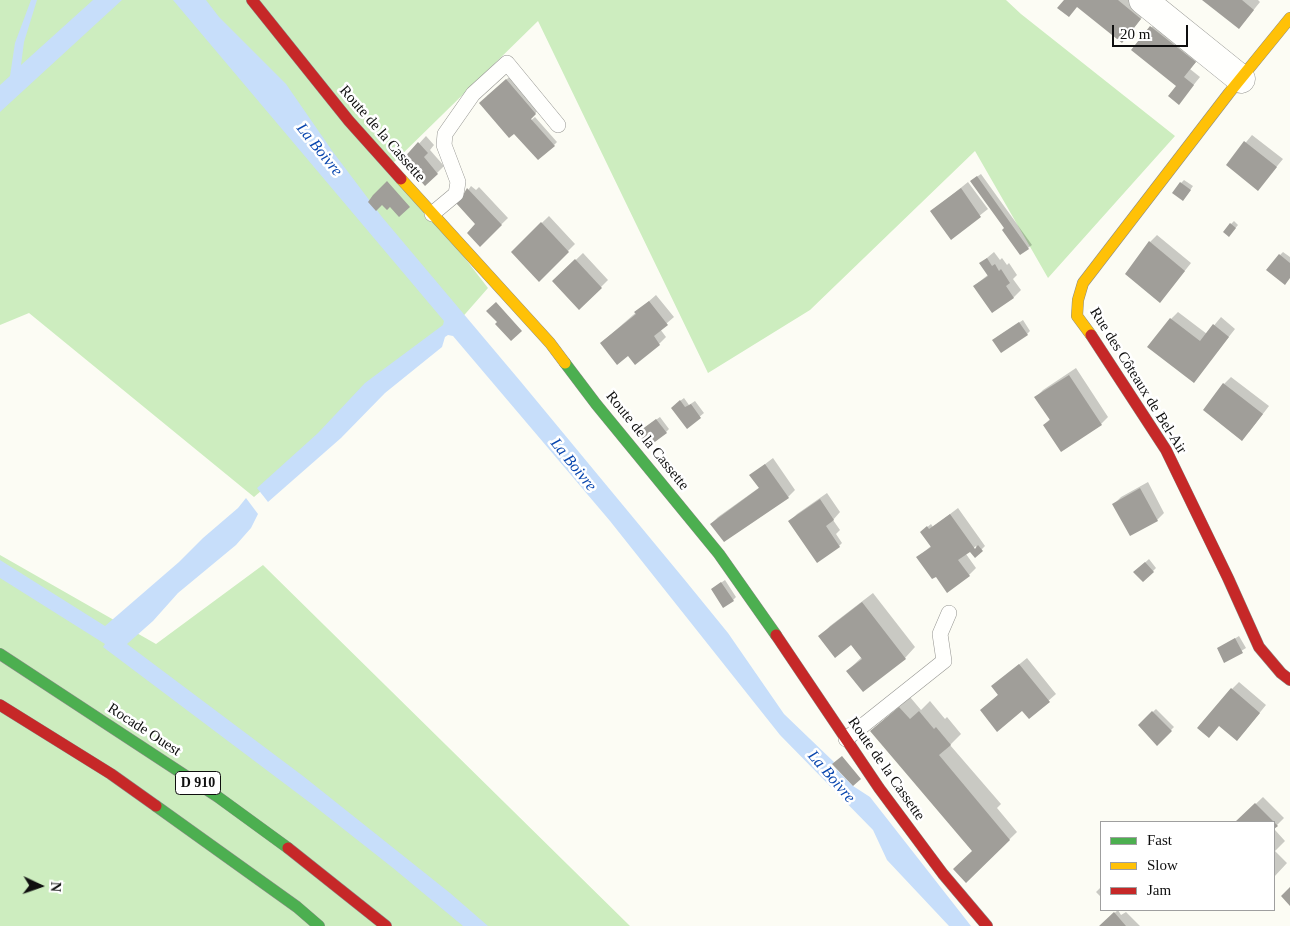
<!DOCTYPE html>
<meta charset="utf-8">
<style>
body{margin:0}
#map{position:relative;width:1290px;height:926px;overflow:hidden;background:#fcfcf4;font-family:Georgia,serif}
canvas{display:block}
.legend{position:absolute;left:1100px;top:821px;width:175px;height:90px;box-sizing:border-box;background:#fff;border:1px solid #9f9f9f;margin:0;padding:6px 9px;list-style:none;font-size:15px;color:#0f0f0f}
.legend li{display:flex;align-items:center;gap:10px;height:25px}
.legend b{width:25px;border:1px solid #9f9f9f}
.north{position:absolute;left:15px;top:861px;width:50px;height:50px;-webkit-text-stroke:4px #fff;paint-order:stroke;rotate:93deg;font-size:14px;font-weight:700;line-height:20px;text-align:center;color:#0f0f0f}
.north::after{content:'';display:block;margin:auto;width:18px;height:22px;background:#0f0f0f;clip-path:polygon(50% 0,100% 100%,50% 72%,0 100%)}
.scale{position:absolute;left:1112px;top:25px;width:76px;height:22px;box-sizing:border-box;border:2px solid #0f0f0f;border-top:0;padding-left:6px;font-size:15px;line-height:18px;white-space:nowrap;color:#0f0f0f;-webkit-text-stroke:4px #fff;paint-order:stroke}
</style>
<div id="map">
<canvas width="1290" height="926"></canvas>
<ul class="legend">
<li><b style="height:6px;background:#4caf50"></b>Fast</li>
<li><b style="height:6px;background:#ffc107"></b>Slow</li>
<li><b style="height:6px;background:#c62828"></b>Jam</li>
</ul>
<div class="north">N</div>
<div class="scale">20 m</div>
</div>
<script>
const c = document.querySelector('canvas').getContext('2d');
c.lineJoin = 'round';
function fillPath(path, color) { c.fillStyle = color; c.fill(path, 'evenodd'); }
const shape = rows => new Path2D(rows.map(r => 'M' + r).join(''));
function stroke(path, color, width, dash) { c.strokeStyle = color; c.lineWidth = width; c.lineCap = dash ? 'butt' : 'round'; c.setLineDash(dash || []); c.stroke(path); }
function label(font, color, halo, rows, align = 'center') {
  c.font = font + ' Georgia,serif'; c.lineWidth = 5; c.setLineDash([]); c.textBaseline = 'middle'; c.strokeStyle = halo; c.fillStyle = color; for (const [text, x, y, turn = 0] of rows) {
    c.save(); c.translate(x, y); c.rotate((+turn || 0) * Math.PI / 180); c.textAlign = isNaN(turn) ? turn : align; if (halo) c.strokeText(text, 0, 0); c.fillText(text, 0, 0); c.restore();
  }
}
const forest = shape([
 [0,0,1006,0,1021,14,1175,136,1048,278,975,151,810,310,708,373,538,21,392,164,488,288,459,321,254,497,29,313,0,325],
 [0,555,156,644,263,565,630,926,0,926]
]);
const water = shape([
 [31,0,37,0,24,42,21,65,93,0,122,0,0,112,0,85,10,76,15,43],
 [173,0,206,0,219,17,286,84,333,152,382,217,521,382,684,579,728,633,784,714,834,762,832,765,853,786,870,797,971,926,949,926,887,860,873,830,780,735,610,521,453,336,448,335,445,337,442,347,385,393,341,438,268,502,257,488,318,433,365,383,443,325,444,321],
 [246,498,258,514,251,528,236,545,178,593,153,621,127,644,303,776,450,893,488,926,463,926,393,868,313,805,103,647,105,644,0,578,0,560,105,626,179,562,203,538,238,508]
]);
const shadow = shape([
 [1065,0,1133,0,1147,11,1129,34],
 [1204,0,1258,0,1260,2,1239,28],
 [1158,20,1202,55,1190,69,1200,77,1179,103,1177,86,1132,50],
 [514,73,543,106,528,120,529,122,535,117,557,142,554,145,487,96],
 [1252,135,1283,159,1258,189,1227,165],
 [426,136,434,145,430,150,444,166,437,173,404,160],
 [981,174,1032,245,1021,253,975,178],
 [1184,180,1193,186,1186,196,1181,183],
 [968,182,988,209,951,238,932,211],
 [471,186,476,190,479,187,508,218,480,245,477,224,466,193],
 [549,216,575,244,539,280,512,252],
 [1234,221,1238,225,1232,232,1231,224],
 [1157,235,1191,263,1160,302,1150,242],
 [994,252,1000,260,1002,258,1007,265,1009,263,1017,275,1013,279,1021,290,1014,297,992,311,974,286,989,274,981,263],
 [1283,252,1290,257,1290,277,1280,255],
 [583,253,608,280,579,309,554,281],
 [656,295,674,317,660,329,666,337,659,344,629,354,601,343],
 [1178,312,1207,334,1221,317,1235,329,1194,381,1171,319],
 [1023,320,1030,331,1027,334,997,337],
 [1076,368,1108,417,1101,424,1044,425,1050,419,1036,397,1043,390],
 [1231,377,1269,406,1249,432,1224,384],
 [684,398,689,405,695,401,704,413,687,427,676,404],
 [660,417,669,429,666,432,641,430],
 [773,458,795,490,788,497,711,524,718,517,760,487,751,475],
 [1148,482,1164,513,1157,520,1114,504,1121,497],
 [827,493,840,512,833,520,840,530,836,534,842,543,839,546,790,521,797,514],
 [958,508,985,546,975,556,976,546,966,554,976,568,969,575,936,575,918,557,931,546,925,529,931,524,933,527],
 [1149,559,1156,568,1143,581,1138,569],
 [725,580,736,597,733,600,712,589],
 [873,593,915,647,905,658,847,671,862,657,852,643,820,637,830,626],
 [1239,636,1246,648,1225,661,1218,649],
 [1027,658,1056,694,1029,718,1022,709,981,710,999,694,1016,667],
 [1239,682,1266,705,1244,732,1232,689],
 [910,697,921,710,930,701,945,719,947,717,961,734,950,745,1001,804,997,808,1017,832,966,882,973,851,883,721],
 [1156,709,1174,727,1157,744,1139,725],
 [1263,797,1284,818,1274,828,1274,822,1237,822],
 [1275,830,1285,841,1275,851,1287,863,1274,877],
 [1101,887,1101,897,1096,892],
 [1118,910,1121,915,1126,912,1140,926,1100,926]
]);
const building = shape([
 [1064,0,1118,0,1141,19,1122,43,1077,7,1069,17,1057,8],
 [1202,0,1242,0,1254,10,1239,29],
 [1150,26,1196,62,1184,77,1194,85,1179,105,1168,96,1176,86,1131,50],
 [506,79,536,114,531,119,555,146,538,160,514,134,509,138,479,103],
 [1244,141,1277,167,1258,191,1226,165],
 [418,142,428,153,424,157,438,174,425,186,402,160],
 [977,176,1029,249,1020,255,1002,230,1004,228,970,181],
 [387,181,410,207,399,217,390,207,387,210,382,205,376,211,368,202,373,195],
 [1180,182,1191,190,1183,201,1172,193],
 [467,188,502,225,480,247,467,233,475,224,456,203,462,197],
 [961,188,981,217,951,240,930,211],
 [541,222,569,252,539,282,511,252],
 [1230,223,1236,228,1229,237,1223,232],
 [1149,241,1185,271,1160,303,1125,274],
 [1279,254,1290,263,1290,278,1285,285,1266,270],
 [987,258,992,266,995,264,999,271,1001,269,1010,283,1006,286,1014,298,992,313,973,286,988,276,979,263],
 [575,259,602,288,579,310,552,281],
 [649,301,668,325,654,336,660,345,635,365,628,356,617,365,600,343,636,314,634,312],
 [496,302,522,331,511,341,495,324,497,322,486,311],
 [1170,318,1200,341,1213,324,1229,337,1194,383,1147,347],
 [1019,322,1028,335,1001,353,992,340],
 [1069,375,1102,425,1061,452,1043,425,1050,420,1034,397],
 [1223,383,1263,414,1242,441,1203,410],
 [680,400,685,407,691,404,701,418,687,429,671,408],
 [656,419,667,433,648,447,637,433],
 [765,464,789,498,724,542,710,524,759,488,749,475],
 [1140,488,1158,521,1130,536,1112,504],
 [820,499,834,520,826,526,840,547,817,563,788,521],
 [950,514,975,549,978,545,983,551,975,558,970,552,958,560,970,576,947,593,936,577,932,579,916,557,931,547,920,532,927,526,929,529],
 [1145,562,1154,572,1143,582,1133,572],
 [721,582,734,601,723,608,711,589],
 [862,602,906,659,863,692,846,671,862,659,851,645,835,658,818,636],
 [1235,638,1243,653,1224,663,1217,648],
 [1019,664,1050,702,1029,719,1022,711,997,732,980,710,998,695,991,686],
 [1231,688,1260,713,1237,741,1219,726,1209,738,1197,728],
 [899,707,910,719,919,711,934,729,936,727,951,745,939,755,1010,840,966,883,953,869,972,851,870,731],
 [1152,711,1172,731,1157,746,1138,725],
 [842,756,861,779,853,786,832,764],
 [1255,803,1278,826,1274,829,1274,822,1235,822],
 [1290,887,1290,906,1281,896],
 [1114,912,1126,926,1099,926]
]);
const lane = shape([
 [432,214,456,194,458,182,444,145,445,134,473,94,507,63,558,125],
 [846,739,944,661,940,634,949,613]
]);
const street = shape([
 [1143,0,1241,79]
]);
const fast = shape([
 [565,363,596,404,719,554,776,635],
 [0,654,218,797,288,848],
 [156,806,297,907,319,926]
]);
const slow = shape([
 [401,179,550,343,565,363],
 [1091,335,1077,316,1078,300,1083,283,1229,93,1290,18]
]);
const jam = shape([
 [252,0,349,121,401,179],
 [1091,335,1166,450,1228,578,1259,647,1281,673,1290,680],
 [776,635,879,788,943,874,987,926],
 [0,705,111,774,156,806],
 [288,848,386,926]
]);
const shields = [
 [198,783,45]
];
const shieldNames = [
 ["D 910",198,783]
];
const streetNames = [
 ["Route de la Cassette",382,134,49],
 ["Rue des Côteaux de Bel-Air",1138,381,58],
 ["Route de la Cassette",647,441,51],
 ["Rocade Ouest",144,730,33],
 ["Route de la Cassette",886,769,55]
];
const waterNames = [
 ["La Boivre",319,150,51],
 ["La Boivre",573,465,51],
 ["La Boivre",831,777,49]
];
fillPath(forest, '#cdedbf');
fillPath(water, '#c7defa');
fillPath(shadow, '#0003');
fillPath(building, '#a09e99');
stroke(lane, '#969692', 16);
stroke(street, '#969692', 29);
stroke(fast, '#8c8c89', 12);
stroke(slow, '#8c8c89', 12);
stroke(jam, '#8c8c89', 12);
stroke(lane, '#fffffd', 15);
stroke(street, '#fffffd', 28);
stroke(fast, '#4caf50', 11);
stroke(slow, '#ffc107', 11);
stroke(jam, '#c62828', 11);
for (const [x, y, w] of shields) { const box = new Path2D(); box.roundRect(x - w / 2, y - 11.5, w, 23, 4); c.fillStyle = '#fff'; c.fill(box); stroke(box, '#0f0f0f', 1); }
label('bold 14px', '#0f0f0f', null, shieldNames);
label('15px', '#0f0f0f', '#fff', streetNames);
label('italic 16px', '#0a47af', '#fff', waterNames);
</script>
